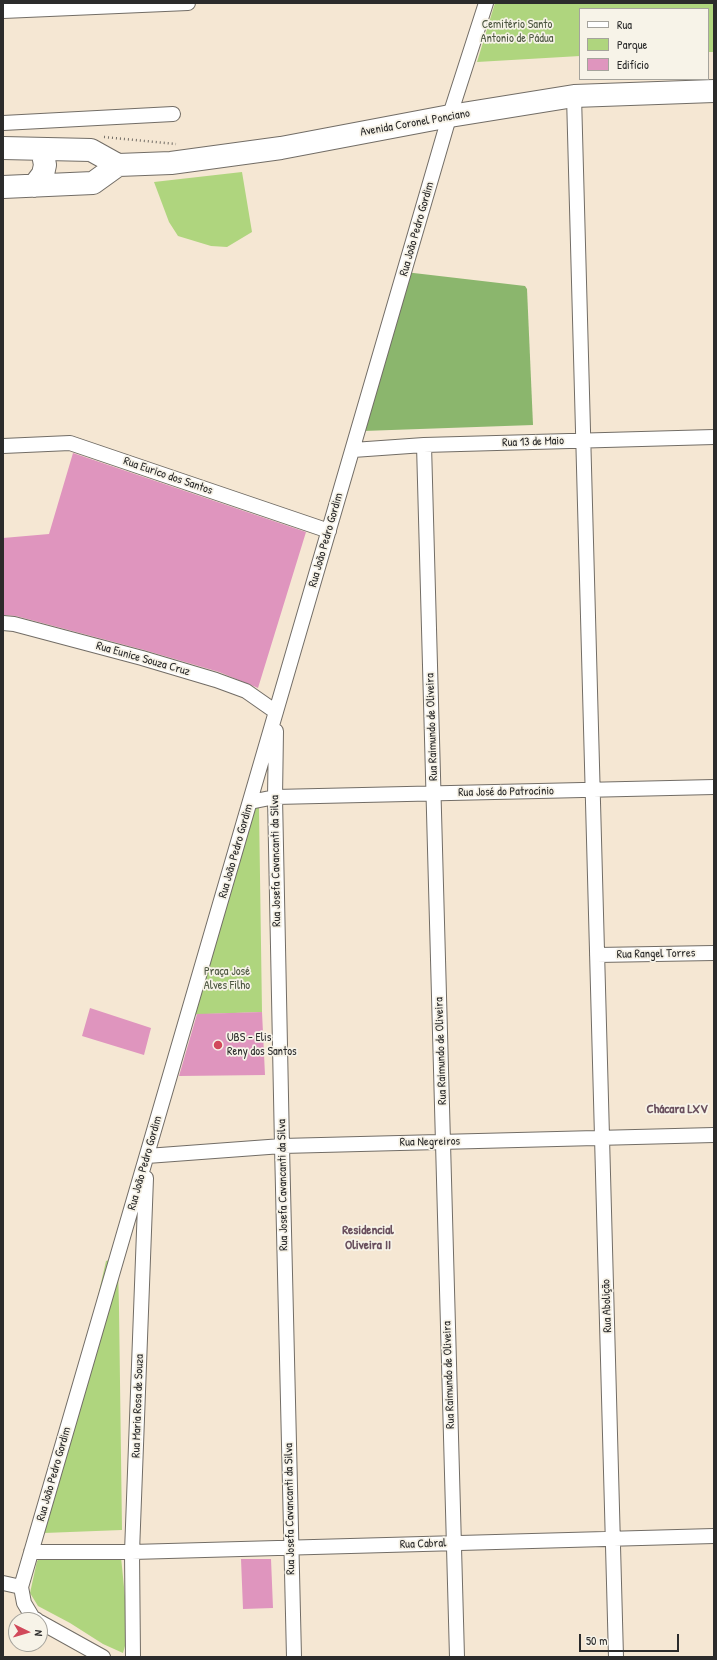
<!DOCTYPE html>
<meta charset="utf-8">
<style>
body{margin:0}
#map{position:relative;width:717px;height:1660px;overflow:hidden;background:#f5e7d3;font-family:"Patrick Hand",sans-serif}
canvas{display:block}
.frame{position:absolute;inset:0;border:4px solid #2b2b2b;pointer-events:none}
.legend{position:absolute;left:579px;top:8px;width:130px;height:72px;box-sizing:border-box;background:#f7f3e8;border:1px solid #a5a39c;margin:0;padding:5px 7px;list-style:none;font-size:12px;color:#2b2b2b}
.legend li{display:flex;align-items:center;gap:8px;height:20px}
.legend b{width:20px;border:1px solid #a5a39c}
.north{position:absolute;left:8px;top:1612px;width:40px;height:40px;box-sizing:border-box;background:#f7f3e8;border:1px solid #a5a39c;border-radius:50%;rotate:95deg;font-size:11px;font-weight:700;line-height:16px;text-align:center;color:#2b2b2b}
.north::after{content:'';display:block;margin:auto;width:14px;height:18px;background:#d1495b;clip-path:polygon(50% 0,100% 100%,50% 72%,0 100%)}
.scale{position:absolute;left:579px;top:1634px;width:100px;height:18px;box-sizing:border-box;border:2px solid #2b2b2b;border-top:0;padding-left:5px;font-size:12px;line-height:14px;white-space:nowrap;color:#2b2b2b;-webkit-text-stroke:3px #f7f3e8;paint-order:stroke}
</style>
<div id="map">
<canvas width="717" height="1660"></canvas>
<div class="frame"></div>
<ul class="legend">
<li><b style="height:5px;background:#fff"></b>Rua</li>
<li><b style="height:11px;background:#afd57e"></b>Parque</li>
<li><b style="height:11px;background:#df95be"></b>Edifício</li>
</ul>
<div class="north">N</div>
<div class="scale">50 m</div>
</div>
<script>
const c = document.querySelector('canvas').getContext('2d');
c.lineJoin = 'round';
function fillPath(path, color) { c.fillStyle = color; c.fill(path, 'evenodd'); }
const shape = rows => new Path2D(rows.map(r => 'M' + r).join(''));
function stroke(path, color, width, dash) { c.strokeStyle = color; c.lineWidth = width; c.lineCap = dash ? 'butt' : 'round'; c.setLineDash(dash || []); c.stroke(path); }
function label(font, color, halo, rows, align = 'center') {
  c.font = font + ' "Patrick Hand",sans-serif'; c.lineWidth = 3.5; c.setLineDash([]); c.textBaseline = 'middle'; c.strokeStyle = halo; c.fillStyle = color; for (const [text, x, y, turn = 0] of rows) {
    c.save(); c.translate(x, y); c.rotate((+turn || 0) * Math.PI / 180); c.textAlign = isNaN(turn) ? turn : align; if (halo) c.strokeText(text, 0, 0); c.fillText(text, 0, 0); c.restore();
  }
}
const green = shape([
 [495,3,714,3,714,52,708,52,708,9,580,9,580,56,477,62],
 [242,172,252,232,227,247,211,246,178,236,169,222,154,182],
 [241,807,259,808,262,1012,180,1015],
 [115,1258,118,1266,119,1308,122,1530,44,1533,106,1261],
 [46,1554,121,1557,125,1597,125,1646,123,1653,103,1644,70,1623,38,1606,30,1593,37,1561]
]);
const forest = shape([
 [405,272,525,286,527,289,533,425,363,431]
]);
const building = shape([
 [73,453,306,532,258,688,219,672,144,650,16,616,3,615,3,538,49,534],
 [90,1008,151,1028,144,1055,82,1036],
 [262,1012,265,1075,179,1076,197,1014],
 [241,1559,271,1559,273,1608,243,1609]
]);
const path = shape([
 [104,137,176,144]
]);
const minor = shape([
 [3,11,188,3],
 [574,96,616,1657],
 [3,123,173,114],
 [424,445,457,1657],
 [3,446,70,443,329,531],
 [353,450,424,445,714,437],
 [3,623,14,624,142,658,216,680,246,691,276,712],
 [276,731,275,797,282,1146,294,1657],
 [250,802,275,797,714,787],
 [597,955,714,953],
 [147,1156,282,1146,714,1135],
 [31,1552,132,1552,714,1536],
 [3,1583,21,1587],
 [37,1620,33,1618,24,1603,21,1587,448,121,486,3],
 [40,1622,103,1657],
 [133,1657,132,1552,146,1178]
]);
const primary = shape([
 [3,148,91,150,118,165],
 [34,186,43,174,45,165,43,154,38,149],
 [3,187,93,183,118,165,171,163,281,148,450,116,574,96,714,91]
]);
const markers = [
 [218,1045,5,"#d1495b"]
];
const parkNames = [
 ["Cemitério Santo",517,25],
 ["Antonio de Pádua",517,39],
 ["Praça José",227,972],
 ["Alves Filho",227,986]
];
const streetNames = [
 ["Avenida Coronel Ponciano",415,123,-10],
 ["Rua João Pedro Gordim",417,229,-74],
 ["Rua 13 de Maio",533,442,-2],
 ["Rua Eurico dos Santos",168,476,19],
 ["Rua João Pedro Gordim",326,540,-74],
 ["Rua Eunice Souza Cruz",143,659,16],
 ["Rua Raimundo de Oliveira",432,727,-92],
 ["Rua José do Patrocínio",506,792,-1],
 ["Rua João Pedro Gordim",236,851,-74],
 ["Rua Josefa Cavancanti da Silva",276,861,-91],
 ["Rua Rangel Torres",656,954,-1],
 ["Rua Raimundo de Oliveira",441,1051,-92],
 ["Rua Negreiros",430,1142,-1],
 ["Rua João Pedro Gordim",145,1163,-74],
 ["Rua Josefa Cavancanti da Silva",283,1185,-91],
 ["Rua Abolição",607,1306,-92],
 ["Rua Raimundo de Oliveira",449,1375,-92],
 ["Rua Maria Rosa de Souza",138,1406,-88],
 ["Rua João Pedro Gordim",54,1474,-74],
 ["Rua Josefa Cavancanti da Silva",290,1509,-91],
 ["Rua Cabral",423,1544,-2]
];
const poiNames = [
 ["UBS - Elis",227,1038],
 ["Reny dos Santos",227,1052]
];
const neighbourhoodNames = [
 ["Chácara LXV",677,1110],
 ["Residencial",368,1231],
 ["Oliveira II",368,1246]
];
fillPath(green, '#afd57e');
fillPath(forest, '#8bb66d');
fillPath(building, '#df95be');
stroke(minor, '#726d66', 16);
stroke(primary, '#726d66', 24);
stroke(path, '#726d66', 2.5, [1, 3]);
stroke(minor, '#fff', 14);
stroke(primary, '#fff', 22);
for (const [x, y, r, color] of markers) { const dot = new Path2D(); dot.arc(x, y, r, 0, 2 * Math.PI); c.fillStyle = color; c.fill(dot); stroke(dot, '#f7f3e8', 1.5); }
label('12px', '#4c5640', '#f7f3e8', parkNames);
label('12px', '#2b2b2b', '#f7f3e8', streetNames);
label('12px', '#2b2b2b', '#f7f3e8', poiNames, 'left');
label('bold 13px', '#6a505e', '#f7f3e8', neighbourhoodNames);
</script>
